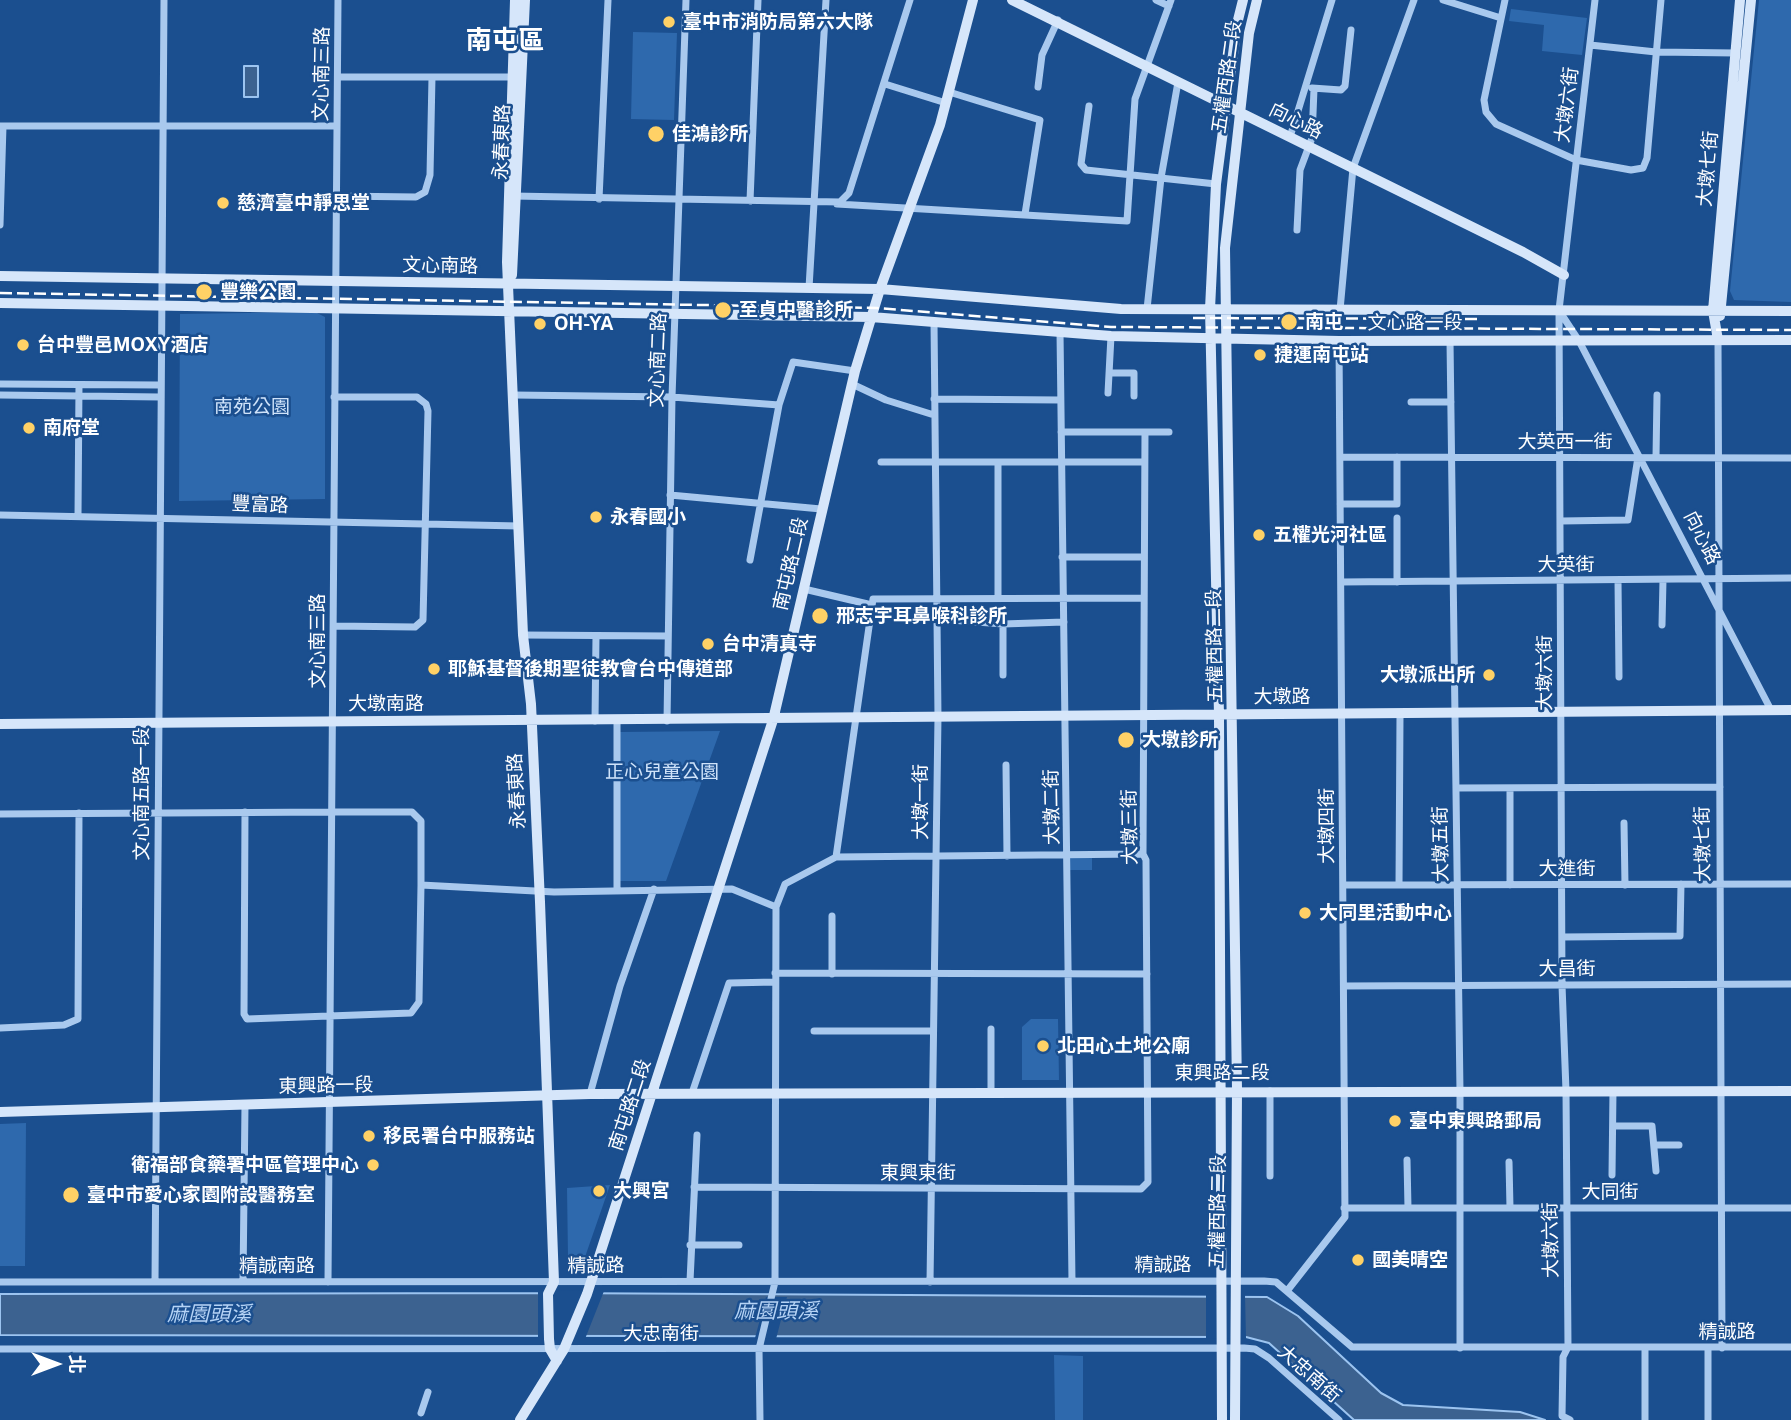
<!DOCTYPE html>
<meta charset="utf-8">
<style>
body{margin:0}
#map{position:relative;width:1791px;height:1420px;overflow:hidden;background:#1b4f8f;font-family:"Public Sans","Noto Sans TC",sans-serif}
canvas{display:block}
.north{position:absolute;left:21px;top:1329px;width:70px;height:70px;-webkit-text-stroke:5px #1b4f8f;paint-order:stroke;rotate:90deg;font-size:19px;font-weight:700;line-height:28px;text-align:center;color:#fff}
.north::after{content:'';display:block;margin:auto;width:24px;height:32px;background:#fff;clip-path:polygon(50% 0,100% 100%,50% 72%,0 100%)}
</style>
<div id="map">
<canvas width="1791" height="1420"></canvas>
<div class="north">北</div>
</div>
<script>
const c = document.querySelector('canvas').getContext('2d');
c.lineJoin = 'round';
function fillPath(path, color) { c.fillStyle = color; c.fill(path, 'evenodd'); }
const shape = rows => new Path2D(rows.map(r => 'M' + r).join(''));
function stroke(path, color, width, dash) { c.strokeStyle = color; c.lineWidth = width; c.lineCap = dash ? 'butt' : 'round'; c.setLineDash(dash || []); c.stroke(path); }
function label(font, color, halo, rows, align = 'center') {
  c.font = font + ' "Public Sans","Noto Sans TC",sans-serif'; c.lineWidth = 5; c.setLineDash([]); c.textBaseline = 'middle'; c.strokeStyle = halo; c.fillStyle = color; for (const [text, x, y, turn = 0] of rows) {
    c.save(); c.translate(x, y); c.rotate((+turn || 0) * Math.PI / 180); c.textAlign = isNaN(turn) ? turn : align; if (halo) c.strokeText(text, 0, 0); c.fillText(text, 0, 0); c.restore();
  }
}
const green = shape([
 [1759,0,1791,0,1791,302,1734,300,1730,291],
 [1511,9,1587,18,1582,55,1542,51,1544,25,1509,21],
 [633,32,677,33,674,120,631,119],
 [315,312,325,317,325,499,179,501,180,314],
 [720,731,666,881,620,881,620,732],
 [1069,857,1092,857,1092,870,1069,870],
 [1031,1019,1058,1019,1059,1080,1022,1080,1022,1027],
 [26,1123,25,1266,0,1266,0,1124],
 [610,1185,585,1257,568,1257,567,1188],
 [1054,1355,1083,1356,1083,1420,1055,1420]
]);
const water = shape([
 [244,66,258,66,258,97,244,97,244,66],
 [547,1293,1267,1297,1298,1316,1381,1393,1403,1405,1520,1412,1545,1420,1354,1420,1269,1343,1246,1337,0,1335,0,1294,547,1293]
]);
const pier = shape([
 [538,1290,604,1291,585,1339,538,1339],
 [1206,1295,1245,1295,1246,1338,1206,1339],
 [766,1297,787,1297,776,1339,755,1338]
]);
const street = shape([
 [1156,0,1169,6],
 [1443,0,1501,18],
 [1505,0,1484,100,1486,112,1496,124,1576,160,1631,170,1643,168,1647,158,1661,0],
 [1590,45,1656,52,1736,53],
 [338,77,515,77],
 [885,84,946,103],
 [1038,87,1042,55,1058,20],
 [1312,88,1341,90,1345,86,1351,30],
 [949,92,1040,120,1025,214],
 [1089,106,1081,164,1086,170,1216,184],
 [0,126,337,126],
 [1290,137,1332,0],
 [1161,178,1178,82],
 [336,196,416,197,425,192,430,175,432,77],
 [513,196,840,202,849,193,910,0],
 [599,199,608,0],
 [750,201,758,0],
 [837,204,1127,221,1135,99,1171,0],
 [0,225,3,126],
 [1297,230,1300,170,1312,138,1314,89],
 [809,288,826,0],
 [1147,309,1161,178],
 [1340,310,1353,168,1414,0],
 [1560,312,1579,341,1771,710],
 [1060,332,1072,1281],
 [1718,340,1722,1348],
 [1450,341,1460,1091,1460,1348],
 [1109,373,1134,373,1134,396],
 [0,384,159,385],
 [852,384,886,400,934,415],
 [1108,393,1111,336],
 [0,395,160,397],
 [514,395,672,397,779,405],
 [934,399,1060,400],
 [1411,402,1451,402],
 [1061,432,1169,432],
 [1340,457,1791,458],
 [1656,457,1657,395],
 [881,462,1144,462],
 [998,462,998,598],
 [670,495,821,509],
 [1340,504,1397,504,1397,457],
 [0,515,519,526],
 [78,516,79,385],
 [1561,521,1628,520,1638,457],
 [1062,557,1144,557],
 [750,560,779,405,793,362,855,371],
 [1618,580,1619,677],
 [1341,582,1791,578],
 [1397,582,1397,518],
 [804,589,872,605],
 [937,619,1003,624,1064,622],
 [1662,625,1663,580],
 [334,626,415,627,423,620,428,411,426,404,417,397,334,397],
 [523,635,668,636],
 [1003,675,1003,624],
 [595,721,596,636],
 [617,721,617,890],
 [667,721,672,397,686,0],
 [1006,765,1007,856],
 [1456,788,1720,787],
 [1510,788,1510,885],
 [0,814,332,812,412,812,421,821,421,885,419,1002,411,1013,247,1019,244,1014,245,812],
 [1624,823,1625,885],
 [836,857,873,599,1144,598],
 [421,885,554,892,732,889,776,907,785,884,836,857,1143,854],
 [1344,885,1791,884],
 [1399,885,1400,715],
 [832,916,832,974],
 [1562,937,1680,936,1681,884],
 [775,973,1147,974],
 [1344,986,1791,984],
 [0,1028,64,1025,78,1019,79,813],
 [991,1029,991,1092],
 [814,1031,932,1031],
 [1270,1091,1270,1176],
 [692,1093,729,983,775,982],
 [590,1094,620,986,654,889],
 [1613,1126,1652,1126,1656,1171],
 [1656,1145,1679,1145],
 [1407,1160,1408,1208],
 [1509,1162,1510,1208],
 [1612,1175,1613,1091],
 [694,1187,1141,1189,1148,1182,1146,860,1143,854,1145,432],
 [1344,1208,1791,1208],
 [690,1245,739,1245],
 [690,1281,697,1135],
 [0,1282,1264,1281,1276,1282,1352,1347,1791,1347],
 [155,1282,164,0],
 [243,1282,245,1105],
 [328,1282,338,0],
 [930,1282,938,717,934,322],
 [1287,1291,1345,1217,1339,341],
 [0,1349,1244,1348,1255,1349,1269,1358,1339,1420],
 [421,1413,428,1392],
 [760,1420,759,1349,775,1282,776,907],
 [1570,1420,1562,1416,1563,1357,1568,1347,1566,1091,1562,985,1559,310,1595,0],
 [1645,1420,1645,1348],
 [1708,1420,1708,1348]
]);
const secondary = shape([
 [515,0,507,262,523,635,531,704,540,902,554,1282,548,1294,549,1339,550,1349,557,1361],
 [1012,0,1523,252,1564,275],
 [512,275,525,0],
 [0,276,880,289,1121,309,1791,311],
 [0,303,871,317,1111,336,1339,341,1791,340],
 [1720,316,1751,0],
 [1718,340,1713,311,1740,0],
 [0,724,1791,710],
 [0,1112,590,1094,1791,1091],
 [520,1420,564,1349,587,1294,773,720,855,371,880,289,940,125,973,0],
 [1222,1420,1219,715,1210,309,1216,184,1237,24,1243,0],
 [1235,1420,1237,1090,1225,248,1249,33,1257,0]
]);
const rail = shape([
 [0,293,877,308,1111,327,1791,330],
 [1193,318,1480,319]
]);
const markers = [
 [669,22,7,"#ffd166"],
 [656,134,9,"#ffd166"],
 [223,203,7,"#ffd166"],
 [204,292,9,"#ffd166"],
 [723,310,9,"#ffd166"],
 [1289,322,9,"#ffd166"],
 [540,324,7,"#ffd166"],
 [23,345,7,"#ffd166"],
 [1260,355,7,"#ffd166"],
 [29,428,7,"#ffd166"],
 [596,517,7,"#ffd166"],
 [1259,535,7,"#ffd166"],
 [820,616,9,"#ffd166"],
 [708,644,7,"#ffd166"],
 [434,669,7,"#ffd166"],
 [1489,675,7,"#ffd166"],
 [1126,740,9,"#ffd166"],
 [1305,913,7,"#ffd166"],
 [1043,1046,7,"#ffd166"],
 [1395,1121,7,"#ffd166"],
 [369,1136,7,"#ffd166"],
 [373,1165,7,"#ffd166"],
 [599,1191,7,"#ffd166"],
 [71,1195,9,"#ffd166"],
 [1358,1260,7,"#ffd166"]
];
const poiNames = [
 ["臺中市消防局第六大隊",683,22],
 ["佳鴻診所",672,134],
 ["慈濟臺中靜思堂",237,203],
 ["豐樂公園",220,292],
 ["至貞中醫診所",739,310],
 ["南屯",1305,322],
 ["OH-YA",554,324],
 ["台中豐邑MOXY酒店",37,345],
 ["捷運南屯站",1274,355],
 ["南府堂",43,428],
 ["永春國小",610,517],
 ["五權光河社區",1273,535],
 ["邢志宇耳鼻喉科診所",836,616],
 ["台中清真寺",722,644],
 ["耶穌基督後期聖徒教會台中傳道部",448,669],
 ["大墩派出所",1475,675,"right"],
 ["大墩診所",1142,740],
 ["大同里活動中心",1319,913],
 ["北田心土地公廟",1057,1046],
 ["臺中東興路郵局",1409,1121],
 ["移民署台中服務站",383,1136],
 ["衛福部食藥署中區管理中心",359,1165,"right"],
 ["大興宮",613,1191],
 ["臺中市愛心家園附設醫務室",87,1195],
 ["國美晴空",1372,1260]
];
const streetNames = [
 ["文心南三路",322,74,-89],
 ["五權西路二段",1227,77,-82],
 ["大墩六街",1567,105,-83],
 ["向心路",1296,121,26],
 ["永春東路",502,142,-88],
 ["大墩七街",1708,169,-85],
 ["文心南路",440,266,1],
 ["文心路一段",1415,323],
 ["文心南二路",658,360,-88],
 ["大英西一街",1565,442],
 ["豐富路",260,505,2],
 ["向心路",1702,538,63],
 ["南屯路二段",791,564,-77],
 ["大英街",1566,565],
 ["文心南三路",318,641,-90],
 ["五權西路二段",1215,646,-91],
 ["大墩六街",1545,673,-90],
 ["大墩路",1282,697],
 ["大墩南路",386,704],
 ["永春東路",517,791,-93],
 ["文心南五路一段",142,794,-90],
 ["大墩一街",921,802,-90],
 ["大墩二街",1052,807,-91],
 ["大墩四街",1327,826,-90],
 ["大墩三街",1130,827,-91],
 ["大墩五街",1441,844,-91],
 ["大墩七街",1703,844,-91],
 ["大進街",1567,869],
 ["大昌街",1567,969],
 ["東興路二段",1222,1073],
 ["東興路一段",326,1086,-1],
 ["南屯路二段",630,1105,-72],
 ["東興東街",918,1173],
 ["大同街",1610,1192],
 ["五權西路二段",1218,1212,-89],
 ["大墩六街",1551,1240,-91],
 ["精誠路",1163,1265],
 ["精誠南路",277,1266],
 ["精誠路",596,1266,-1],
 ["精誠路",1727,1332],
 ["大忠南街",661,1334],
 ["大忠南街",1309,1374,41]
];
const parkNames = [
 ["南苑公園",252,407],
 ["正心兒童公園",662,772]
];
const waterNames = [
 ["麻園頭溪",776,1312],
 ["麻園頭溪",209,1315]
];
const districtNames = [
 ["南屯區",505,41]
];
fillPath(green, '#2e69ad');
fillPath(water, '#3c6290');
stroke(water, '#9cc4f0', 2);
fillPath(pier, '#1b4f8f');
stroke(street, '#a9c9ee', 7);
stroke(secondary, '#d6e6fa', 10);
stroke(rail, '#fff', 2.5, [12, 5]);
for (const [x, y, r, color] of markers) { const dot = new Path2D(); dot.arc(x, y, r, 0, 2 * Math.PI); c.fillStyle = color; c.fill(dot); stroke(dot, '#1b4f8f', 2.5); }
label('bold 19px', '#fff', '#1b4f8f', poiNames, 'left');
label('19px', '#fff', '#1b4f8f', streetNames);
label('19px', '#cfe3fa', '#1b4f8f', parkNames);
label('italic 21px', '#b5d3f5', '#1b4f8f', waterNames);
label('bold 26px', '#fff', '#1b4f8f', districtNames);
</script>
